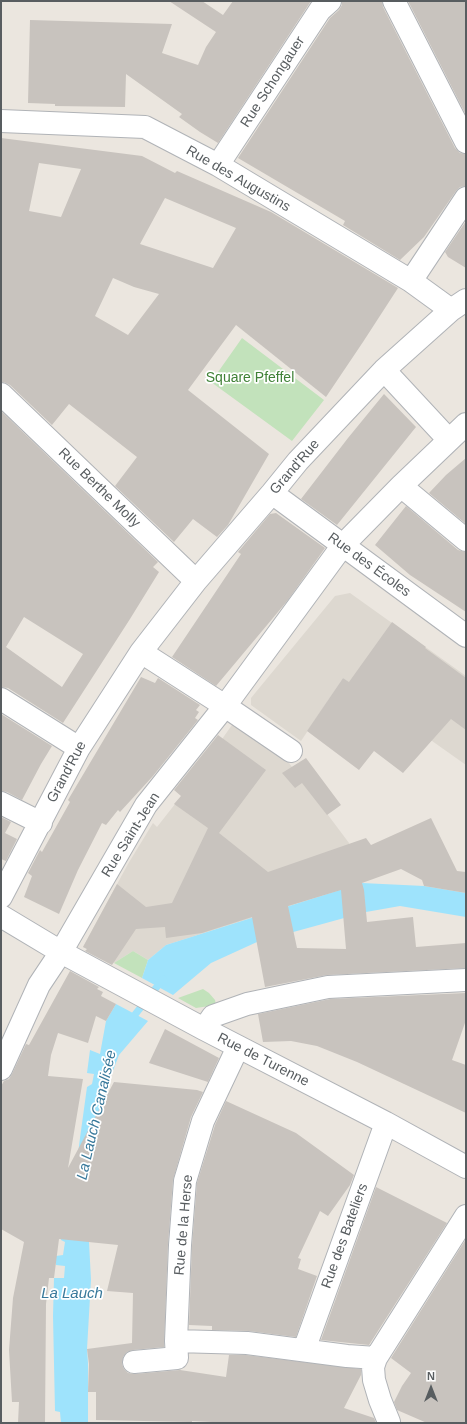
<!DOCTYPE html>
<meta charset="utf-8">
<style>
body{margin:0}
#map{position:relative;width:467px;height:1424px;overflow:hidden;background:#ebe6df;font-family:Arial,sans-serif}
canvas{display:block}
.frame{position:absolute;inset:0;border:2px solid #585d60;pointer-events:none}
.north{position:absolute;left:411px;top:1368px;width:40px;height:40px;-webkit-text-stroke:3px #fff;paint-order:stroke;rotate:0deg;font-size:11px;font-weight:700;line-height:16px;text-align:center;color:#585d60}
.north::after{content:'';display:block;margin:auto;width:14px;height:18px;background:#585d60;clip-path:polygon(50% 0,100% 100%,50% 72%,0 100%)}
</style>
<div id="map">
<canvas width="467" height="1424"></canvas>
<div class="frame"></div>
<div class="north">N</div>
</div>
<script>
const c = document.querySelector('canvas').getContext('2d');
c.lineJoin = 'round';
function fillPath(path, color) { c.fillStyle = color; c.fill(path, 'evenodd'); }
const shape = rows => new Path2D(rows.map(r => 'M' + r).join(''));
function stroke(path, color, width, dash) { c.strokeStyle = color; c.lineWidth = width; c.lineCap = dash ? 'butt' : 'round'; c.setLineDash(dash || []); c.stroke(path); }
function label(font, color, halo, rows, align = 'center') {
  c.font = font + ' Arial,sans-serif'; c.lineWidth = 3.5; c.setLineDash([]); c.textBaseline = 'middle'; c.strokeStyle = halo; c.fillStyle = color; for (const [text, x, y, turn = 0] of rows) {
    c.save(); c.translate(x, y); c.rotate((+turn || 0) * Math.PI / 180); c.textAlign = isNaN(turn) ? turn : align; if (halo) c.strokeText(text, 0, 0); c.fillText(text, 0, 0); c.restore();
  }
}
const education = shape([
 [350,593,466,676,466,765,343,678,301,741,251,705,251,698,335,596],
 [234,722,286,759,349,843,362,883,166,945,148,960,133,951,114,963,83,947,128,864,153,823,157,827,190,785]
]);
const green = shape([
 [242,338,324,400,292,441,211,382],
 [133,951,148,960,142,978,114,963],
 [203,989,209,993,215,1000,216,1005,196,1008,178,998]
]);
const water = shape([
 [362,883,424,886,466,893,466,917,400,906,366,912,257,942,211,963,173,995,142,978,148,960,166,945],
 [116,1004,148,1021,119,1055,109,1081,104,1106,89,1242,91,1280,87,1349,88,1363,88,1423,61,1423,60,1412,55,1411,53,1316,54,1278,64,1278,65,1266,56,1265,56,1256,63,1255,65,1242,61,1240,62,1206,75,1177,80,1138,87,1087,92,1084,94,1074,87,1073,90,1050,100,1054,106,1021]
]);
const stream = shape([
 [130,1021,163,979]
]);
const building = shape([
 [169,1,202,1,223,15,233,1,311,1,218,143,200,132,179,117,182,114,126,74,125,107,55,106,55,104,28,103,30,20,172,24,162,53,198,65,206,47,216,32],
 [342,1,382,1,383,7,455,148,460,153,466,154,466,186,460,187,456,191,424,237,400,260,343,225,345,221,238,158,330,18,339,10,342,5],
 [408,1,466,1,466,115],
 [1,138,142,156,175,173,177,171,271,212,398,288,363,342,326,397,236,325,188,390,269,454,228,525,217,537,193,519,174,542,115,486,137,457,69,404,52,425,10,385,4,382,1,382],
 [39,163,81,169,61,217,29,211],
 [165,198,236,228,213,268,140,244],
 [113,278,134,287,159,294,128,335,95,316],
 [466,221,466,268,448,257,445,252],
 [384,394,416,427,337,525,301,499,348,438],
 [1,411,158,562,153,567,159,572,130,619,63,723,8,688,1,687],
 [24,617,83,654,62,687,6,647],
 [466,458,466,524,429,493,446,475],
 [406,506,458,550,466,552,466,612,410,575,375,545],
 [276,513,325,548,288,600,216,686,172,657,241,554,238,552,270,514],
 [392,622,426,647,425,648,466,678,466,730,451,719,403,773,374,751,359,770,307,731,343,678,349,682],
 [141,677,155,683,158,678,200,705,196,710,199,712,195,718,198,720,153,776,120,812,118,810,106,825,102,823,78,870,59,914,24,897,32,876,28,873,40,850,42,852,70,802,68,800],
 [1,714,52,746,41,764,22,800,7,792,1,791],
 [218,735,266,770,219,833,268,872,366,838,371,845,431,818,457,871,466,872,466,893,424,886,422,880,401,869,362,883,364,890,367,922,413,917,416,947,466,943,466,968,327,975,265,987,252,917,202,933,166,938,165,927,136,929,112,965,85,951,87,949,83,947,117,884,146,907,172,903,208,828,174,804,181,796,174,790],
 [341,890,346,949,297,948,288,906],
 [306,758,341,805,327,815,302,783,295,788,282,773],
 [1,817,11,822,5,833,17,839,6,861,1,859],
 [70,971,99,987,97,989,103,992,101,996,116,1004,106,1021,96,1016,88,1043,58,1033,51,1055,48,1076,83,1079,68,1168,114,1082,197,1090,203,1092,191,1117,173,1180,168,1244,164,1347,133,1350,127,1352,123,1357,122,1364,124,1369,128,1373,135,1374,180,1370,226,1377,229,1355,246,1355,361,1369,361,1375,344,1408,374,1418,376,1423,232,1423,192,1421,192,1422,96,1420,96,1392,88,1392,89,1364,87,1349,132,1343,133,1293,107,1291,118,1245,59,1239,54,1278,49,1278,46,1304,45,1423,18,1423,19,1402,12,1402,9,1350,13,1298,24,1242,1,1229,1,1086,4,1081,9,1079,12,1074,26,1044,29,1045],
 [466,993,466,1020,452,1060,466,1065,466,1113,357,1062,317,1046,291,1041,263,1042,258,1014,330,999],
 [165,1029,219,1058,208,1082,149,1063],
 [226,1101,296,1133,354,1175,350,1185,328,1216,320,1211,298,1258,301,1259,298,1269,317,1276,296,1337,249,1331,212,1330,212,1326,189,1325,192,1246,197,1183,215,1125],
 [376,1187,447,1223,369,1345,321,1340],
 [466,1239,466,1423,427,1423,397,1410,394,1402,402,1386,411,1373,391,1358]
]);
const minor = shape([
 [394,1,466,142],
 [1,121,145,127,218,165,411,281,451,310],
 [218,165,320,10,330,1],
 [411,281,466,198],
 [384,370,449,440],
 [1,394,196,581],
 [401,486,466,540],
 [272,493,466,636],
 [141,652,225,706,291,751],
 [1,699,79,748],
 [1,803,41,823],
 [1,897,79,748,141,652,196,581,272,493,298,461,384,370,451,310,466,300],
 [1,916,61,952,204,1029,386,1123,466,1167],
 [204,1029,213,1016,247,1004,328,987,466,980],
 [238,1047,203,1121,185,1181,180,1245,176,1341,247,1343,347,1356,376,1358],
 [1,1069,39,985,61,952,146,805,225,706,343,545,401,486,466,424],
 [304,1350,386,1123],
 [134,1362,177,1358,176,1341],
 [389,1422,380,1400,374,1380,373,1367,376,1358,466,1216]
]);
const streetNames = [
 ["Rue Schongauer",273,82,-57],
 ["Rue des Augustins",238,179,30],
 ["Grand'Rue",295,467,-49],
 ["Rue Berthe Molly",99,488,44],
 ["Rue des Écoles",369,565,36],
 ["Grand'Rue",67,772,-62],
 ["Rue Saint-Jean",131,835,-58],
 ["Rue de Turenne",263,1060,27],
 ["Rue de la Herse",184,1225,-85],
 ["Rue des Bateliers",345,1236,-70]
];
const parkNames = [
 ["Square Pfeffel",250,378]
];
const waterNames = [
 ["La Lauch Canalisée",97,1115,-77],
 ["La Lauch",72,1294]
];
fillPath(education, '#ddd8d0');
fillPath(green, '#c2e2bb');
fillPath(water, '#9ee3fc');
stroke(stream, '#9ee3fc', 7);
fillPath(building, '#c8c3be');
stroke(minor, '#b0b3b7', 24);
stroke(minor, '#fff', 22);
label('14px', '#585d60', '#fff', streetNames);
label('14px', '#3f8136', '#fff', parkNames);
label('italic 15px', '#38799b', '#fff', waterNames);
</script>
